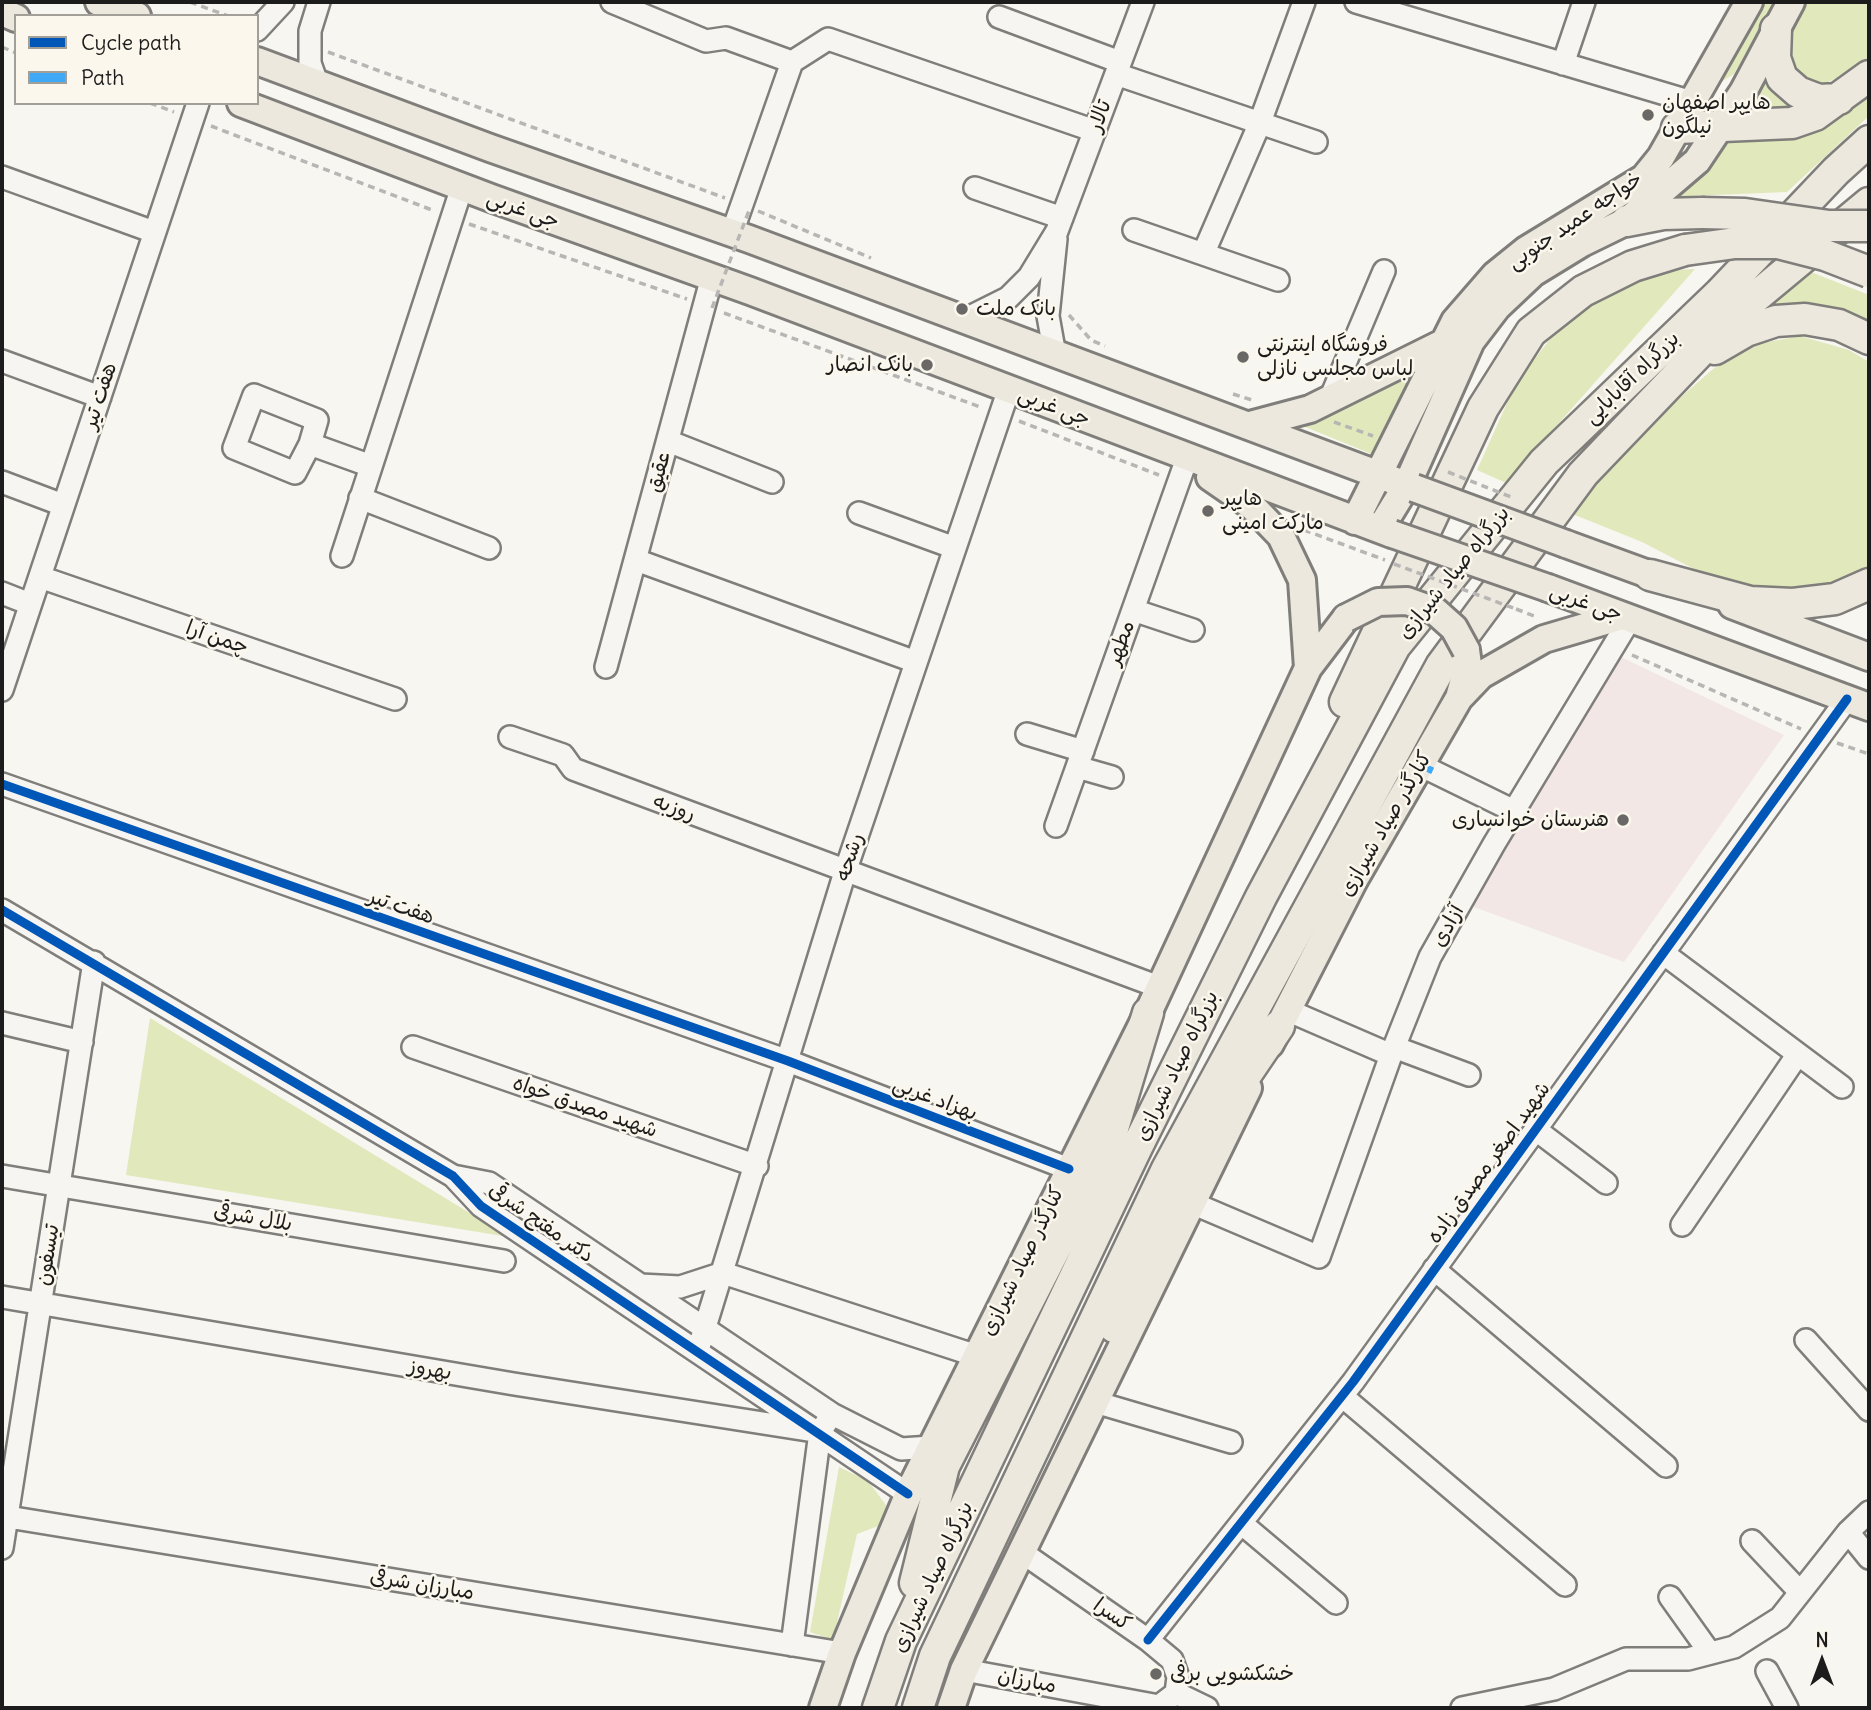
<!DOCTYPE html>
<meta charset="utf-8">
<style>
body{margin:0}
#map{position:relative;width:1871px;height:1710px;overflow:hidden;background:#f8f6f0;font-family:Delius,sans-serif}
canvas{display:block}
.frame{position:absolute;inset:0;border:4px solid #1c1c1c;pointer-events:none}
.legend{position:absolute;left:14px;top:14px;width:245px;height:91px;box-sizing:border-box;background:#fbf7ec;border:2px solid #a29f99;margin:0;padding:9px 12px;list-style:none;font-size:21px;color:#1c1c1c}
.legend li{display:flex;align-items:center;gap:14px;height:35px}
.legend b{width:35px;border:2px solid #a29f99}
.north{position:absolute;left:1787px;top:1626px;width:70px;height:70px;-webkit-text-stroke:5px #fbf7ec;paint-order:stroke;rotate:0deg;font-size:19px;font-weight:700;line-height:28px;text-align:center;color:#1c1c1c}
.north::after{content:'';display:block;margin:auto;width:24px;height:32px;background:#1c1c1c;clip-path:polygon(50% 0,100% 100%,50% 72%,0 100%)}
</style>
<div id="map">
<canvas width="1871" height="1710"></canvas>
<div class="frame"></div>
<ul class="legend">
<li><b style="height:9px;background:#0057b8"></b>Cycle path</li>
<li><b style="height:9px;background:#3fa9f5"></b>Path</li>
</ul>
<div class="north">N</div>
</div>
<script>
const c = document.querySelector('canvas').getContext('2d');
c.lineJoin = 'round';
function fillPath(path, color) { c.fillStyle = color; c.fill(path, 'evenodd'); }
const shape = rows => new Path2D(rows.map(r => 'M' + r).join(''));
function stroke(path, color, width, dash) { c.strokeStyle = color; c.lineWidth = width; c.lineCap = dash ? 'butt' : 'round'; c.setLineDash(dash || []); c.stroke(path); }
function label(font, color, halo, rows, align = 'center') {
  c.font = font + ' Delius,"Playpen Sans Arabic",sans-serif'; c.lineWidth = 5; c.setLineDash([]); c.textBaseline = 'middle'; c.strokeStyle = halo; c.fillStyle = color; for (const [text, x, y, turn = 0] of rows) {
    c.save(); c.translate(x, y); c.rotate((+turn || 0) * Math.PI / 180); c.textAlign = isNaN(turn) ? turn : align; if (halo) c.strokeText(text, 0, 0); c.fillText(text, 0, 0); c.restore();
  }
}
const built = shape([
 [1621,657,1784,735,1624,962,1471,906]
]);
const green = shape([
 [1756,2,1774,2,1734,74,1721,82,1713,77],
 [1801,2,1869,2,1869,56,1850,71,1813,90,1784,69,1783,33],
 [1765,72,1809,104,1791,111,1735,114],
 [1869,86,1869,116,1787,192,1666,197,1728,133],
 [1695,269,1506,483,1477,470,1517,381,1551,338,1589,301,1648,271],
 [1806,270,1869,295,1869,328,1754,315],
 [1800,336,1849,350,1869,362,1869,573,1832,590,1762,591,1698,571,1642,542,1570,513,1650,424,1713,369,1752,345],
 [1415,368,1374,455,1298,424],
 [150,1018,509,1237,126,1175],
 [839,1467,868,1481,886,1505,881,1525,857,1534,833,1640,810,1632]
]);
const path = shape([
 [190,2,228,16],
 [2,47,16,53],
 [328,52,725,198],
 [150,103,174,112],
 [211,126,432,210],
 [758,211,871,258],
 [469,224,687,299],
 [724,313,983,408],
 [1069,315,1091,340,1105,346],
 [1233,394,1252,400],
 [1019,421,1159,475],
 [1334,422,1373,436],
 [1304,530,1385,560],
 [1516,609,1537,617],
 [1632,655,1801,729],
 [1837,743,1869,754]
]);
const minor = shape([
 [612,2,706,41,726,38,792,62],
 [1356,2,1692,102],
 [999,17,1120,62],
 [257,30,283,2],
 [792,62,828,39,1095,131],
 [1563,64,1584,2],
 [1116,74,1316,142],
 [317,83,310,63,310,31,319,2],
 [2,177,154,232],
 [975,188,1062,218],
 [1134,230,1278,280],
 [732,233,792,62],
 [1204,252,1259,125,1304,2],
 [964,320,1008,298,1029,277,1057,231,1143,2],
 [1055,355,1048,316,1056,239],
 [2,361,100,397],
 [1330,399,1384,271],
 [668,441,772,482],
 [310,444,295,473,234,448,254,395,317,420,310,444,371,466],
 [2,482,63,505],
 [360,498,489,548],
 [859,513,955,548],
 [342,556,462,187],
 [636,560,916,662],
 [40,577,395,699],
 [2,593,30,604],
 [1133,610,1193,630],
 [606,667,712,277],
 [2,690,198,103],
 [1027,734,1083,751],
 [510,737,563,755,573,769,1159,987],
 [1420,765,1514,811],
 [1077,767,1112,777],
 [2,784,788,1061,1069,1169],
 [1056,826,1186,461],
 [2,910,453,1176,481,1206,908,1494],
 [1663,953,1842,1087],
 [1287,1010,1391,1055],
 [2,1023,82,1042],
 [413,1047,757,1166],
 [1394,1047,1469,1075],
 [1535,1129,1606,1183],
 [2,1176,504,1261],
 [453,1176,489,1183,832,1414,901,1449,931,1447],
 [1192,1203,1319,1257,1391,1055,1430,957,1494,844,1630,619],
 [1682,1225,1798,1054],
 [1434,1269,1666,1466],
 [723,1273,977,1356],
 [640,1285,680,1287,723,1273],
 [2,1297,514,1384,814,1431],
 [1806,1340,1869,1410],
 [698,1350,845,872,1009,389],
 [1342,1396,1565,1585],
 [1095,1402,1231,1442],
 [2,1516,842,1653],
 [1241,1523,1336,1603],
 [1848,1532,1869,1558],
 [1752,1541,1800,1592],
 [2,1548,94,962],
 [1023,1553,1148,1640,1172,1660,1178,1677,1176,1693],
 [1670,1597,1710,1653],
 [1148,1640,1353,1382,1847,699],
 [792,1645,820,1432,826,1423],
 [964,1670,1159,1706,1176,1693],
 [1767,1671,1787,1708],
 [1176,1693,1207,1708],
 [1462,1708,1554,1689,1626,1659,1688,1659,1734,1647,1780,1618,1848,1532,1869,1512]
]);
const major = shape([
 [99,2,137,16],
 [2,12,16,18],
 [257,61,490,148,749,239,1414,488],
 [241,103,491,198,750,291,1392,534],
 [1250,425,1310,409,1441,344],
 [1210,477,1252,506,1281,536,1302,580,1308,668],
 [1355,521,1455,321,1495,275,1526,250,1644,178,1661,157,1749,2],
 [1380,529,1407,485,1471,341,1497,307,1533,273,1582,243,1627,221,1697,161,1743,92,1791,2],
 [1566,544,1670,582],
 [1548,588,1869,707],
 [1732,605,1869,657],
 [1461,696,1481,675,1544,639,1622,616],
 [1270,1044,1354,880,1459,698,1468,665,1466,650],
 [823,1708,842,1653,912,1486,1148,1013,1308,668,1346,618],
 [951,1708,964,1670,1248,1088]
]);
const highway = shape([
 [1776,29,1775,58,1782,78,1798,92,1819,100,1839,99],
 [1677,128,1792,123,1815,115,1869,76],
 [1627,221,1663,214,1702,213],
 [1715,349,1746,331,1776,321,1805,319,1839,325,1869,339],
 [1650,575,1750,602,1793,604,1835,599,1869,584],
 [1345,702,1483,408,1531,332,1583,291,1633,266,1685,250],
 [1114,1327,1216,1119,1279,1026],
 [915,1583,944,1466,1108,1145,1148,1013],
 [878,1708,901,1641,1137,1147,1261,897,1395,646,1544,462,1720,293,1836,171,1869,141],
 [918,1708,935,1656,1167,1169,1441,666,1583,474,1740,310,1869,203]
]);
const pathBridge = shape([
 [712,308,750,208],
 [1448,472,1511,497],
 [1394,564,1516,609]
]);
const majorBridge = shape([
 [1414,488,1566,544],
 [1392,534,1548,588],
 [1346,618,1378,602,1407,601,1435,611,1454,628,1466,650]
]);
const highwayBridge = shape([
 [1702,213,1745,214,1829,226,1869,226],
 [1685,250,1735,243,1778,243,1825,255,1869,272]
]);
const quiet = shape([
 [1420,765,1435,772]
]);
const cycleway = shape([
 [2,784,788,1061,1069,1169],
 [2,910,453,1176,481,1206,908,1494],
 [1148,1640,1353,1382,1847,699]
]);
const markers = [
 [1648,115,7,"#696866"],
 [962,309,7,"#696866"],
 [1243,357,7,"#696866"],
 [927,365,7,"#696866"],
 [1208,511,7,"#696866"],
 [1623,820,7,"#696866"],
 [1156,1674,7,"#696866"]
];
const poiNames = [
 ["هایپر اصفهان",1662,103],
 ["نیلگون",1662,127],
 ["بانک ملت",976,309],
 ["فروشگاه اینترنتی",1257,345],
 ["لباس مجلسی نازلی",1257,369],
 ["بانک انصار",913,365,"right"],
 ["هایپر",1222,499],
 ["مارکت امینی",1222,523],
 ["هنرستان خوانساری",1609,820,"right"],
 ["خشکشویی برفی",1170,1674]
];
const streetNames = [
 ["تالار",1100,116,-70],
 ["جی غربی",523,210,20],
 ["خواجه عمید جنوبی",1575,221,-34],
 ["بزرگراه آقابابایی",1632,378,-44],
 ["هفت تیر",100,396,-72],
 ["جی غربی",1054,407,21],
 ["عقیق",659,472,-75],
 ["بزرگراه صیاد شیرازی",1454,573,-51],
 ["جی غربی",1586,603,20],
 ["چمن آرا",217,638,19],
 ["مطهر",1121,643,-70],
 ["روزبه",674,808,21],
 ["کنارگذر صیاد شیرازی",1386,824,-60],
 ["رشحه",850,857,-72],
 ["هفت تیر",401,907,19],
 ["آزادی",1448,926,-61],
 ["بزرگراه صیاد شیرازی",1177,1066,-64],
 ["بهزاد غربی",935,1099,21],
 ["شهید مصدق خواه",585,1107,19],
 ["شهید اصغر مصدق زاده",1489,1163,-54],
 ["بلال شرقی",253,1218,10],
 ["دکتر مفتح شرقی",541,1223,35],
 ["تیسفون",48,1255,-81],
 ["کنارگذر صیاد شیرازی",1023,1261,-64],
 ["بهروز",430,1370,10],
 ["بزرگراه صیاد شیرازی",933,1577,-65],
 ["مبارزان شرقی",422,1585,9],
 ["کسرا",1112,1615,35],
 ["مبارزان",1027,1681,11]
];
fillPath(built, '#f2e7e5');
fillPath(green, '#e1e8bc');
stroke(minor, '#7f7e7b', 26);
stroke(major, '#7f7e7b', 32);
stroke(highway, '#7f7e7b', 35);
stroke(path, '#b7b6b4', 3.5, [7, 5]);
stroke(minor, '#f6f5f1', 21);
stroke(major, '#ede8dd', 26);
stroke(highway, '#ede8dd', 30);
stroke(majorBridge, '#7f7e7b', 32, []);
stroke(highwayBridge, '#7f7e7b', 35, []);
stroke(pathBridge, '#b7b6b4', 3.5, [7, 5]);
stroke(majorBridge, '#ede8dd', 26);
stroke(highwayBridge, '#ede8dd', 30);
stroke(quiet, '#3fa9f5', 7, [14, 7]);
stroke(cycleway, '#0057b8', 9);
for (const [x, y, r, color] of markers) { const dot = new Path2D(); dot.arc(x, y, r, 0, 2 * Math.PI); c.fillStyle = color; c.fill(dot); stroke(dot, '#fbf7ec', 2.5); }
label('21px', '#1c1c1c', '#fbf7ec', poiNames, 'left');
label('21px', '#1c1c1c', '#fbf7ec', streetNames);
</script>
